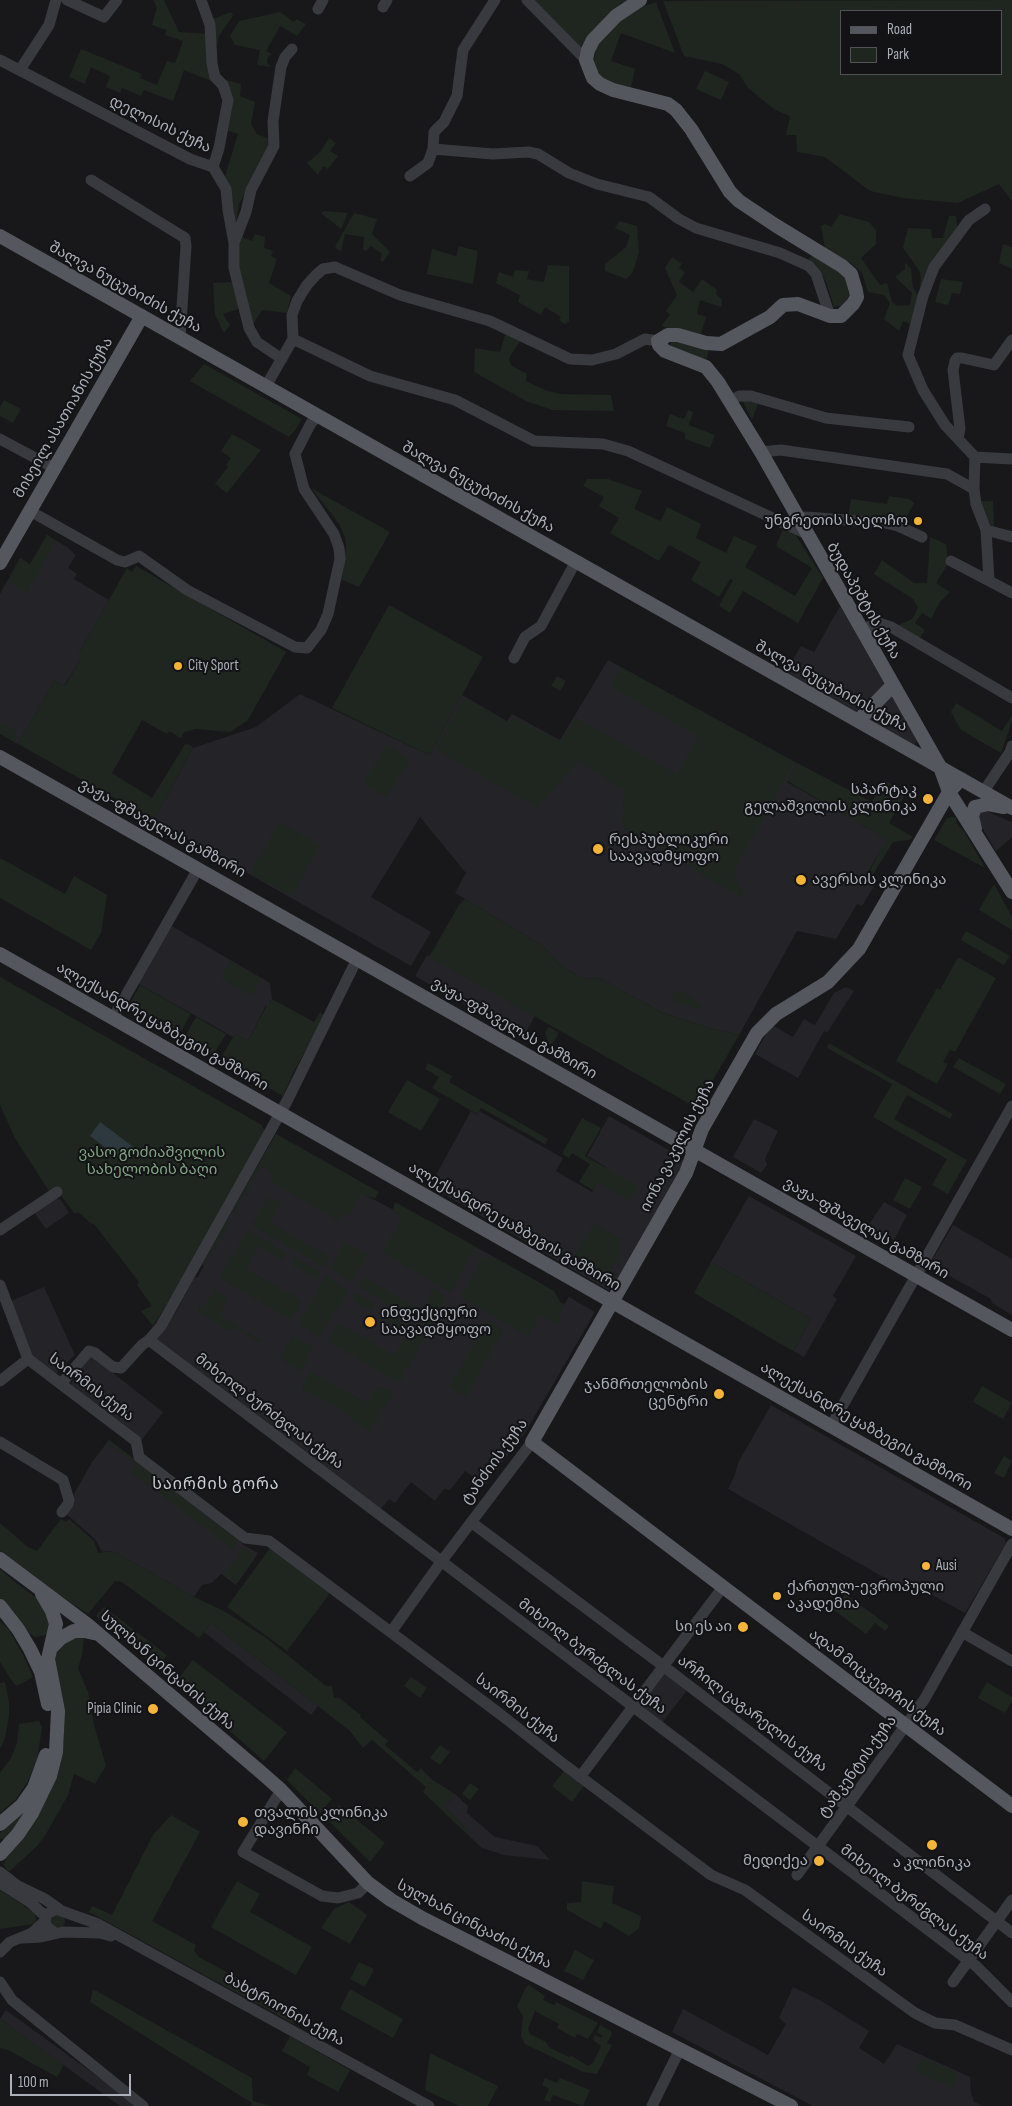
<!DOCTYPE html>
<meta charset="utf-8">
<style>
body{margin:0}
#map{position:relative;width:1012px;height:2106px;overflow:hidden;background:#18181b;font-family:"Sofia Sans Condensed",sans-serif}
canvas{display:block}
.legend{position:absolute;left:840px;top:10px;width:162px;height:65px;box-sizing:border-box;background:#131316;border:1px solid #505258;margin:0;padding:6px 9px;list-style:none;font-size:15px;color:#abb0ba}
.legend li{display:flex;align-items:center;gap:10px;height:25px}
.legend b{width:25px;border:1px solid #505258}
.scale{position:absolute;left:10px;top:2074px;width:121px;height:22px;box-sizing:border-box;border:2px solid #abb0ba;border-top:0;padding-left:6px;font-size:15px;line-height:18px;white-space:nowrap;color:#abb0ba;-webkit-text-stroke:4px #131316;paint-order:stroke}
</style>
<div id="map">
<canvas width="1012" height="2106"></canvas>
<ul class="legend">
<li><b style="height:6px;background:#55575f"></b>Road</li>
<li><b style="height:14px;background:#1e261f"></b>Park</li>
</ul>
<div class="scale">100 m</div>
</div>
<script>
const c = document.querySelector('canvas').getContext('2d');
c.lineJoin = 'round';
function fillPath(path, color) { c.fillStyle = color; c.fill(path, 'evenodd'); }
const shape = rows => new Path2D(rows.map(r => 'M' + r).join(''));
function stroke(path, color, width, dash) { c.strokeStyle = color; c.lineWidth = width; c.lineCap = dash ? 'butt' : 'round'; c.setLineDash(dash || []); c.stroke(path); }
function label(font, color, halo, rows, align = 'center') {
  c.font = font + ' "Sofia Sans Condensed","Noto Sans Georgian",sans-serif'; c.lineWidth = 4; c.setLineDash([]); c.textBaseline = 'middle'; c.strokeStyle = halo; c.fillStyle = color; for (const [text, x, y, turn = 0] of rows) {
    c.save(); c.translate(x, y); c.rotate((+turn || 0) * Math.PI / 180); c.textAlign = isNaN(turn) ? turn : align; if (halo) c.strokeText(text, 0, 0); c.fillText(text, 0, 0); c.restore();
  }
}
const built = shape([
 [47,535,67,547,76,555,68,568,77,574,74,579,109,600,79,653,83,655,64,686,54,681,18,744,0,734,0,594,20,558,30,564],
 [840,606,915,737,917,741,914,745,784,675,801,646,814,652],
 [608,660,797,763,787,782,887,839,863,880,874,886,862,906,857,904,836,939,797,931,739,1035,713,1029,663,1013,599,978,583,979,560,965,543,946,455,893,466,873,420,817,371,897,431,932,411,966,154,820,193,748,256,727,300,694,429,755,462,695,507,721,512,714,560,740],
 [981,809,1012,822,1012,837,996,851,980,824,977,811],
 [170,925,270,983,272,999,268,1006,266,1005,248,1041,235,1034,233,1037,137,983],
 [427,955,535,1016,523,1038,415,976],
 [846,987,854,991,827,1033,824,1031,798,1078,755,1054,769,1028,774,1026,793,1037,804,1019,815,1025,834,993],
 [471,1111,477,1115,479,1111,563,1158,556,1171,592,1192,606,1167,587,1156,609,1116,681,1157,684,1162,613,1287,608,1290,430,1186],
 [754,1119,778,1131,765,1159,767,1165,761,1173,733,1157],
 [276,1134,349,1175,344,1184,394,1210,393,1211,420,1227,426,1219,554,1291,560,1302,564,1305,569,1297,595,1312,526,1431,485,1485,465,1471,450,1490,444,1489,435,1501,411,1482,395,1503,389,1499,379,1511,155,1342,176,1312,195,1277,197,1278,204,1266,202,1264],
 [749,1196,856,1256,833,1296,837,1299,804,1357,793,1351,811,1319,711,1262],
 [53,1198,61,1200,69,1213,46,1229,33,1211],
 [884,1202,907,1215,894,1240,868,1226],
 [953,1225,1012,1259,1012,1315,992,1303,991,1299,932,1266,931,1262],
 [44,1287,75,1355,54,1375,31,1358,11,1301],
 [91,1356,163,1412,141,1441,69,1386],
 [771,1405,1004,1538,1006,1543,965,1613,925,1591,915,1595,728,1489,735,1475,738,1463],
 [109,1440,239,1539,242,1544,258,1553,236,1585,221,1574,212,1583,202,1585,194,1597,113,1551,102,1552,95,1539,64,1512,92,1462],
 [211,1623,318,1706,311,1715,204,1632],
 [664,1672,688,1689,662,1723,639,1706],
 [455,1794,468,1806,467,1813,495,1837,537,1846,550,1860,504,1855,482,1848,467,1834,469,1831,445,1807],
 [793,1987,823,2002,869,2031,859,2048,884,2064,897,2044,970,2077,971,2093,974,2102,983,2106,813,2106,672,2032,683,2009,768,2055,786,2024,779,2018],
 [6,2010,138,2106,120,2106,0,2019]
]);
const green = shape([
 [153,0,164,0,179,32,209,34,221,85,184,70,173,101,144,90,141,96,122,88,120,93,106,87,110,76,91,67,85,84,69,77,81,49,142,74,140,78,157,85,167,61,175,63,183,41,165,35,166,30,152,25,157,7],
 [531,0,629,0,621,3,596,28,579,48],
 [1012,0,1012,199,1011,200,999,184,958,203,903,198,870,191,825,157,797,152,796,135,786,135,790,116,775,110,748,88,739,74,722,64,684,56,663,1],
 [1001,11,1001,74,841,74,841,11],
 [656,2,675,53,621,33,611,61,635,69,631,87,616,85,606,81,598,74,594,62,596,47,619,21,639,8],
 [231,12,233,16,219,36,217,46,210,20],
 [280,12,294,22,297,19,306,24,297,36,280,26,266,51,272,54,268,57,267,63,271,67,257,65,260,50,235,45,230,36,239,21],
 [705,71,729,82,721,100,696,89],
 [223,79,241,84,240,96,255,102,251,124,257,134,274,141,239,204,234,238,224,179,238,134,225,130],
 [329,138,336,143,330,151,338,156,328,169,323,166,318,175,307,163,320,152],
 [324,211,348,213,341,229,321,213],
 [354,213,377,219,372,234,390,252,383,262,380,260,382,254,371,246,366,251,363,250,364,237,345,234,341,252,335,247],
 [840,214,869,222,876,230,876,244,861,258,880,285,887,283,892,302,897,306,910,305,912,293,895,277,905,269,905,262,911,269,913,288,920,298,914,325,903,321,899,331,884,319,890,303,884,295,868,292,862,273,852,264,825,248,821,226,825,224,831,227],
 [949,216,956,216,957,227,922,289,920,285,921,278,919,270,903,248,908,228,931,229,932,238,943,238],
 [619,221,637,226,639,252,633,272,626,279,605,271,605,264,626,247,630,235,615,228],
 [255,234,265,237,264,248,273,251,271,256,277,259,269,283,291,296,287,313,262,310,252,326,236,266,238,248,242,237,252,241],
 [1003,244,1012,247,1012,269,999,263],
 [459,246,478,251,473,284,427,274,432,249,456,256],
 [814,254,845,275,850,288,849,300,841,306,834,307,826,282,817,266,807,260],
 [672,257,682,264,679,268,685,272,679,282,693,292,702,279,717,290,716,294,722,300,721,307,700,300,697,314,706,317,700,337,661,326,670,315,666,311,677,295,665,268],
 [548,265,569,266,569,321,565,324,559,320,561,317,545,307,541,315,518,302,520,295,496,283,499,272,513,277,515,270,529,271,527,279,544,282],
 [941,279,963,282,960,294,952,293,948,305,935,302],
 [235,282,241,308,223,314,230,325,224,333,215,315,213,283],
 [506,332,521,340,509,358,511,365,527,374,526,381,545,390,560,394,611,395,614,411,553,410,526,401,474,372,475,348,500,352],
 [673,340,709,349,706,362,669,346],
 [204,364,302,419,296,429,289,437,190,381],
 [80,384,85,387,47,451,44,448],
 [748,399,759,401,752,420,743,402],
 [4,400,21,409,13,423,0,416,0,407],
 [688,410,693,412,689,425,715,435,710,448,685,439,685,433,666,426,670,414,684,419],
 [232,434,261,450,227,493,215,484,228,467,226,465,231,458,221,451],
 [587,479,608,479,642,491,634,509,661,521,667,507,701,524,696,538,726,553,734,536,757,546,745,567,795,596,812,568,776,546,783,529,795,534,823,578,798,623,743,591,730,613,719,606,733,580,730,579,719,597,691,580,701,562,669,545,659,561,610,533,619,518,599,506,604,497,583,486],
 [311,488,390,532,359,587,342,580,346,546,345,537,339,524],
 [889,496,909,499,914,503,903,524,848,517,851,499,887,504],
 [978,501,993,501,994,526,990,525],
 [47,535,56,541,27,592,8,581,20,559,30,564],
 [930,537,946,544,948,564,936,583,950,592,940,602,931,619,922,613,915,623,925,630,919,639,896,626,912,619,918,608,913,599,874,574,882,560,914,583,927,583],
 [136,566,286,652,248,720,230,732,196,729,184,732,181,738,169,731,167,734,142,720,112,773,152,798,185,744,190,745,193,748,154,820,18,744,54,681,65,686,82,656,79,653,127,568,132,572],
 [389,605,483,657,429,755,332,708],
 [621,667,794,762,733,873,744,894,742,898,622,827,624,790,578,761,538,808,435,749,464,698,509,723,513,718,561,742,576,718,676,774,699,737,610,686],
 [557,676,566,681,560,691,551,686],
 [956,703,1002,731,1012,715,1012,721,1001,753,961,730,951,712],
 [0,722,16,731,16,743,0,734],
 [387,745,410,759,386,798,363,783],
 [797,763,872,802,884,780,906,793,889,823,913,837,909,840,893,842,872,876,868,874,886,839,787,781],
 [952,817,956,818,957,824,965,833,985,868,934,840,947,818],
 [279,822,320,845,292,896,250,873],
 [0,858,65,894,74,876,107,895,101,933,91,950,0,898],
 [994,884,1012,917,1012,930,979,910],
 [465,899,543,946,560,965,583,979,599,978,663,1013,713,1029,739,1035,697,1108,429,957,459,905],
 [966,931,1010,956,1004,965,961,940],
 [958,957,996,978,955,1052,950,1050,943,1062,948,1064,937,1084,896,1061,937,988,940,990],
 [230,961,261,979,252,996,221,978],
 [0,977,262,1125,265,1132,204,1245,153,1326,141,1311,152,1306,137,1285,139,1282,94,1224,92,1224,78,1212,75,1214,56,1189,50,1193,15,1138,0,1105],
 [140,985,191,1014,179,1035,128,1007],
 [678,989,702,1006,701,1009,673,1002,672,995],
 [272,999,314,1022,320,1013,325,1015,293,1073,283,1096,220,1059,235,1034,248,1041,267,1005,268,1005],
 [196,1017,226,1034,213,1055,184,1038],
 [549,1027,559,1033,552,1044,549,1044,545,1032],
 [829,1043,953,1114,950,1119,907,1095,894,1119,967,1160,948,1194,932,1185,947,1159,873,1117,892,1084,827,1048],
 [959,1058,1006,1084,1000,1094,953,1067],
 [428,1063,452,1076,449,1082,548,1139,545,1144,481,1108,477,1114,432,1088,439,1077,425,1069],
 [407,1080,440,1099,421,1131,388,1112],
 [582,1118,601,1128,585,1156,638,1186,630,1200,598,1182,593,1190,579,1182,590,1164,572,1153,569,1158,562,1154],
 [276,1134,379,1192,375,1199,362,1194,350,1216,342,1212,337,1220,270,1181,274,1174,261,1166,234,1214,231,1213],
 [905,1178,922,1187,910,1209,893,1200],
 [269,1197,280,1203,271,1223,329,1257,324,1267,251,1225],
 [395,1202,476,1247,450,1292,385,1254,384,1249,402,1217,393,1211],
 [227,1220,230,1222,204,1265,202,1264],
 [594,1223,622,1240,616,1250,621,1253,607,1276,574,1257],
 [248,1230,287,1253,283,1260,258,1246,246,1269,302,1301,292,1319,290,1319,221,1279,220,1276],
 [345,1242,368,1255,351,1282,330,1268],
 [492,1256,554,1291,560,1302,565,1305,559,1315,562,1317,558,1325,540,1315,528,1336,461,1297,483,1257,490,1260],
 [294,1257,320,1272,317,1279,291,1264],
 [711,1262,811,1319,793,1351,694,1293],
 [326,1276,348,1290,320,1337,299,1323],
 [364,1277,421,1310,433,1288,447,1297,429,1328,359,1287],
 [215,1290,228,1298,220,1316,274,1348,262,1341,260,1343,233,1327,230,1332,198,1311,199,1306,203,1308],
 [356,1293,375,1304,371,1311,352,1300],
 [388,1312,427,1334,399,1383,328,1341,338,1323,395,1356,408,1332,384,1319],
 [488,1320,504,1330,465,1397,449,1387],
 [292,1336,314,1347,301,1371,279,1358],
 [311,1372,367,1403,378,1385,393,1392,370,1432,363,1429,344,1411,304,1391,302,1386],
 [982,1386,1012,1403,1003,1419,973,1402],
 [109,1440,239,1539,234,1550,131,1473,137,1465,107,1443,92,1462],
 [1004,1456,1012,1461,1004,1478,994,1473],
 [61,1519,66,1522,69,1519,85,1533,94,1541,98,1553,113,1551,194,1597,224,1611,265,1637,326,1686,332,1686,334,1698,339,1698,361,1715,360,1717,388,1741,385,1745,417,1772,421,1768,431,1779,455,1794,445,1807,469,1831,467,1834,456,1824,423,1792,426,1787,372,1740,363,1748,350,1731,211,1623,199,1638,122,1582,115,1581,88,1614,57,1594,0,1551,0,1523,28,1547,37,1551],
 [244,1548,256,1557,237,1583,224,1574],
 [270,1548,330,1593,287,1651,227,1607],
 [0,1569,15,1582,35,1597,36,1595,51,1623,46,1635,35,1637,30,1634,12,1610,0,1599],
 [845,1594,889,1626,885,1631,875,1623,866,1634,834,1610],
 [104,1607,167,1655,157,1668,96,1616],
 [0,1621,9,1630,23,1655,33,1677,17,1686,14,1684,0,1662],
 [74,1638,84,1638,82,1655,78,1668,88,1692,94,1725,106,1766,95,1784,74,1774,68,1795,46,1834,37,1846,10,1871,7,1870,4,1865,6,1857,58,1767,64,1743,64,1722,54,1666,56,1654,64,1645],
 [193,1660,287,1732,264,1761,175,1683],
 [411,1677,427,1688,420,1698,404,1686],
 [5,1682,9,1702,9,1716,5,1738,0,1749,0,1683],
 [987,1682,1012,1697,1012,1701,1005,1713,978,1698],
 [39,1721,42,1727,37,1760,28,1781,16,1799,0,1813,0,1773,11,1758,17,1743,19,1724],
 [440,1745,450,1752,440,1765,430,1758],
 [295,1768,332,1799,320,1813,287,1780],
 [564,1771,584,1786,572,1802,552,1786],
 [470,1783,479,1789,470,1800,462,1794],
 [339,1805,385,1843,370,1862,327,1819],
 [28,1809,4,1840,0,1838,0,1833],
 [171,1815,200,1832,152,1921,196,1945,194,1950,199,1957,300,2012,294,2024,89,1912,92,1906,112,1915,153,1835],
 [237,1881,260,1894,250,1912,312,1947,296,1975,211,1927],
 [582,1881,614,1886,612,1903,641,1916,639,1928,629,1936,604,1921,601,1929,567,1910,567,1903,581,1902],
 [0,1890,35,1913,36,1921,34,1924,0,1929],
 [349,1902,367,1915,350,1944,321,1928,334,1909],
 '51 1921a7 7 0 1 1 14 0a7 7 0 1 1-14 0Z',
 [575,1950,594,1960,583,1980,564,1971],
 [359,1962,374,1969,365,1987,350,1979],
 [529,1985,545,1996,543,2000,554,2005,556,2002,598,2023,588,2039,577,2034,575,2038,557,2028,559,2024,535,2011,528,2029,530,2034,546,2042,550,2048,569,2057,572,2056,588,2066,593,2063,601,2046,593,2040,595,2035,601,2038,603,2036,597,2032,600,2025,611,2031,612,2034,607,2043,612,2045,597,2074,583,2072,525,2044,521,2036,523,2016,517,2006,526,1987],
 [93,1989,252,2078,253,2101,271,2106,251,2106,252,2103,90,2002],
 [350,1989,403,2019,393,2038,340,2009],
 [0,2019,64,2065,57,2077,8,2050,0,2048],
 [290,2036,350,2070,338,2092,307,2075,310,2067,282,2051],
 [430,2053,498,2086,488,2106,459,2106,425,2090],
 [921,2058,958,2073,952,2087,916,2072],
 [545,2078,557,2083,560,2078,590,2090,583,2106,553,2095,550,2102,544,2100,549,2089,542,2085]
]);
const water = shape([
 [100,1122,136,1149,125,1162,90,1136]
]);
const minor = shape([
 [67,0,104,17,117,0],
 [201,0,210,25,212,64,215,77,223,85,228,100,219,148,213,167],
 [527,0,586,60],
 [383,7,387,0],
 [318,9,323,0],
 [0,60,190,159,213,167],
 [20,70,49,25,56,0],
 [433,149,493,154,528,152,538,154,569,173,597,184,649,197,679,219,696,228,780,253,809,266,816,274,830,316],
 [213,167,226,189,228,210,234,243],
 [410,176,428,163,433,149,434,132,444,122,457,96,463,50,495,0],
 [91,180,185,238,186,246,180,338],
 [293,339,370,376,455,400,534,441,603,444,628,451,807,534],
 [282,359,257,342,249,328,234,268,234,243,246,212,251,190,274,146,273,121,281,67,285,57,292,49],
 [266,386,293,339,292,315,297,301,307,285,316,275,323,269,335,267,400,295,490,321,570,359,592,360,616,354,645,339,658,341],
 [730,401,739,396,751,396,826,418,909,427],
 [958,438,960,429,953,370,955,361,957,358,962,358,994,365,1012,340],
 [0,439,54,468],
 [761,452,781,450,947,474,974,489],
 [975,457,945,425,923,390,908,355,923,296,934,267,969,220,985,209],
 [975,457,974,489,976,504,986,530,989,580],
 [975,457,1012,459],
 [30,511,117,560,125,562,139,556,187,590,295,647,307,648,321,630,328,614,340,559,339,548,334,534,304,489,295,454,311,423,318,416],
 [798,518,806,517,885,523,898,526,922,537],
 [986,530,1012,537],
 [951,561,1012,593],
 [861,630,879,623,891,627,1012,698],
 [514,658,525,637,541,626,576,561],
 [984,791,1010,752,1012,746],
 [113,1018,198,869],
 [0,1230,57,1192],
 [0,1285,28,1359,136,1441,139,1457,245,1538,269,1541,500,1714,566,1766,711,1875,745,1890,915,2013,935,2023,955,2025,1012,2050],
 [149,1340,976,1966,1012,2002],
 [0,1381,28,1359],
 [61,1384,89,1351,95,1353,113,1367,121,1368,142,1345,149,1340,161,1326,287,1101,357,959],
 [831,1426,1012,1106],
 [0,1442,63,1480,69,1500,68,1504,62,1512],
 [471,1522,658,1662,1012,1933],
 [391,1632,441,1562,532,1442],
 [962,1632,1012,1661],
 [580,1777,723,1587],
 [281,1790,243,1852,322,1896,338,1898,358,1893,368,1883],
 [0,1872,18,1886,45,1899,59,1909],
 [797,1875,924,1700,1012,1544],
 [0,1883,31,1903,46,1917],
 [55,1933,47,1927,45,1921,47,1914,56,1909,98,1924,429,2106],
 [22,1938,41,1937,63,1932,100,1933,111,1936],
 [0,1952,10,1942,32,1933,45,1921],
 [0,1982,12,2000,143,2106],
 [953,1982,1012,1900],
 [652,2106,680,2049]
]);
const major = shape([
 [640,0,616,16,593,40,588,50,586,60,593,78,600,84,613,90,668,104,676,110,691,129,730,192,739,201,775,225,842,266,851,274,856,291,857,297,853,304,841,316,830,316,798,304,783,305,770,317,721,344,706,343,678,335,668,335,658,341,659,345,665,351,706,367,718,382,761,452,940,767,949,792,1012,892],
 [0,236,1012,808],
 [0,563,142,316],
 [858,721,893,685],
 [0,757,1012,1330],
 [961,779,949,792,859,949,828,982,776,1014,757,1033,702,1129,686,1173,532,1442,1012,1806],
 [975,829,972,816,975,807,988,804,1004,807],
 [0,954,1012,1529],
 [0,1559,88,1625,263,1774,281,1790,368,1883,391,1900,422,1918,791,2106],
 [0,1606,18,1629,30,1649,41,1672,48,1704],
 [51,1648,61,1638,74,1631,84,1631,98,1634],
 [0,1824,22,1805,34,1788,46,1755],
 [0,1854,18,1834,32,1813,50,1776,56,1752,58,1711,48,1659,56,1624,52,1611,42,1594]
]);
const markers = [
 [918,521,5,"#f3b438"],
 [178,666,5,"#f3b438"],
 [928,799,6,"#f3b438"],
 [598,849,6,"#f3b438"],
 [801,880,6,"#f3b438"],
 [370,1322,6,"#f3b438"],
 [719,1394,6,"#f3b438"],
 [926,1566,5,"#f3b438"],
 [777,1596,5,"#f3b438"],
 [743,1627,6,"#f3b438"],
 [153,1709,6,"#f3b438"],
 [243,1822,6,"#f3b438"],
 [932,1845,6,"#f3b438"],
 [819,1861,6,"#f3b438"]
];
const streetNames = [
 ["დელისის ქუჩა",160,125,26],
 ["შალვა ნუცუბიძის ქუჩა",125,288,29],
 ["მიხეილ ასათიანის ქუჩა",64,418,-60],
 ["შალვა ნუცუბიძის ქუჩა",478,488,29],
 ["ბუდაპეშტის ქუჩა",863,601,60],
 ["შალვა ნუცუბიძის ქუჩა",831,687,29],
 ["ვაჟა-ფშაველას გამზირი",162,829,29],
 ["ალექსანდრე ყაზბეგის გამზირი",162,1027,30],
 ["ვაჟა-ფშაველას გამზირი",514,1029,30],
 ["იონა ვაკელის ქუჩა",678,1146,-63],
 ["ალექსანდრე ყაზბეგის გამზირი",514,1227,30],
 ["ვაჟა-ფშაველას გამზირი",866,1229,30],
 ["საირმის ქუჩა",91,1388,37],
 ["მიხეილ ბურძგლას ქუჩა",269,1412,37],
 ["ალექსანდრე ყაზბეგის გამზირი",866,1427,30],
 ["ტანძიის ქუჩა",495,1462,-54],
 ["მიხეილ ბურძგლას ქუჩა",592,1657,37],
 ["სულხან ცინცაძის ქუჩა",167,1671,41],
 ["ადამ მიცკევიჩის ქუჩა",877,1683,37],
 ["საირმის ქუჩა",517,1709,38],
 ["არჩილ ცაგარელის ქუჩა",752,1714,37],
 ["ტაშკენტის ქუჩა",858,1767,-54],
 ["მიხეილ ბურძგლას ქუჩა",914,1903,37],
 ["სულხან ცინცაძის ქუჩა",474,1925,28],
 ["საირმის ქუჩა",844,1944,36],
 ["ბახტრიონის ქუჩა",284,2010,29]
];
const poiNames = [
 ["უნგრეთის საელჩო",908,521,"right"],
 ["City Sport",188,666],
 ["სპარტაკ",917,790,"right"],
 ["გელაშვილის კლინიკა",917,807,"right"],
 ["რესპუბლიკური",609,840],
 ["საავადმყოფო",609,857],
 ["ავერსის კლინიკა",812,880],
 ["ინფექციური",381,1313],
 ["საავადმყოფო",381,1330],
 ["ჯანმრთელობის",708,1385,"right"],
 ["ცენტრი",708,1402,"right"],
 ["Ausi",936,1566],
 ["ქართულ-ევროპული",787,1587],
 ["აკადემია",787,1604],
 ["სი ეს აი",732,1627,"right"],
 ["Pipia Clinic",142,1709,"right"],
 ["თვალის კლინიკა",254,1813],
 ["დავინჩი",254,1830],
 ["მედიქეა",808,1861,"right"],
 ["ა კლინიკა",932,1863,"center"]
];
const parkNames = [
 ["ვასო გოძიაშვილის",152,1153],
 ["სახელობის ბაღი",152,1170]
];
const neighbourhoodNames = [
 ["საირმის გორა",216,1485]
];
fillPath(built, '#242428');
fillPath(green, '#1e261f');
fillPath(water, '#2e383f');
stroke(minor, '#393a40', 11);
stroke(major, '#55575f', 14);
for (const [x, y, r, color] of markers) { const dot = new Path2D(); dot.arc(x, y, r, 0, 2 * Math.PI); c.fillStyle = color; c.fill(dot); stroke(dot, '#131316', 2); }
label('15px', '#abb0ba', '#131316', streetNames);
label('15px', '#abb0ba', '#131316', poiNames, 'left');
label('15px', '#82a584', '#131316', parkNames);
c.letterSpacing = '1px';
label('16px', '#cccfd6', '#131316', neighbourhoodNames);
c.letterSpacing = '0px';
</script>
